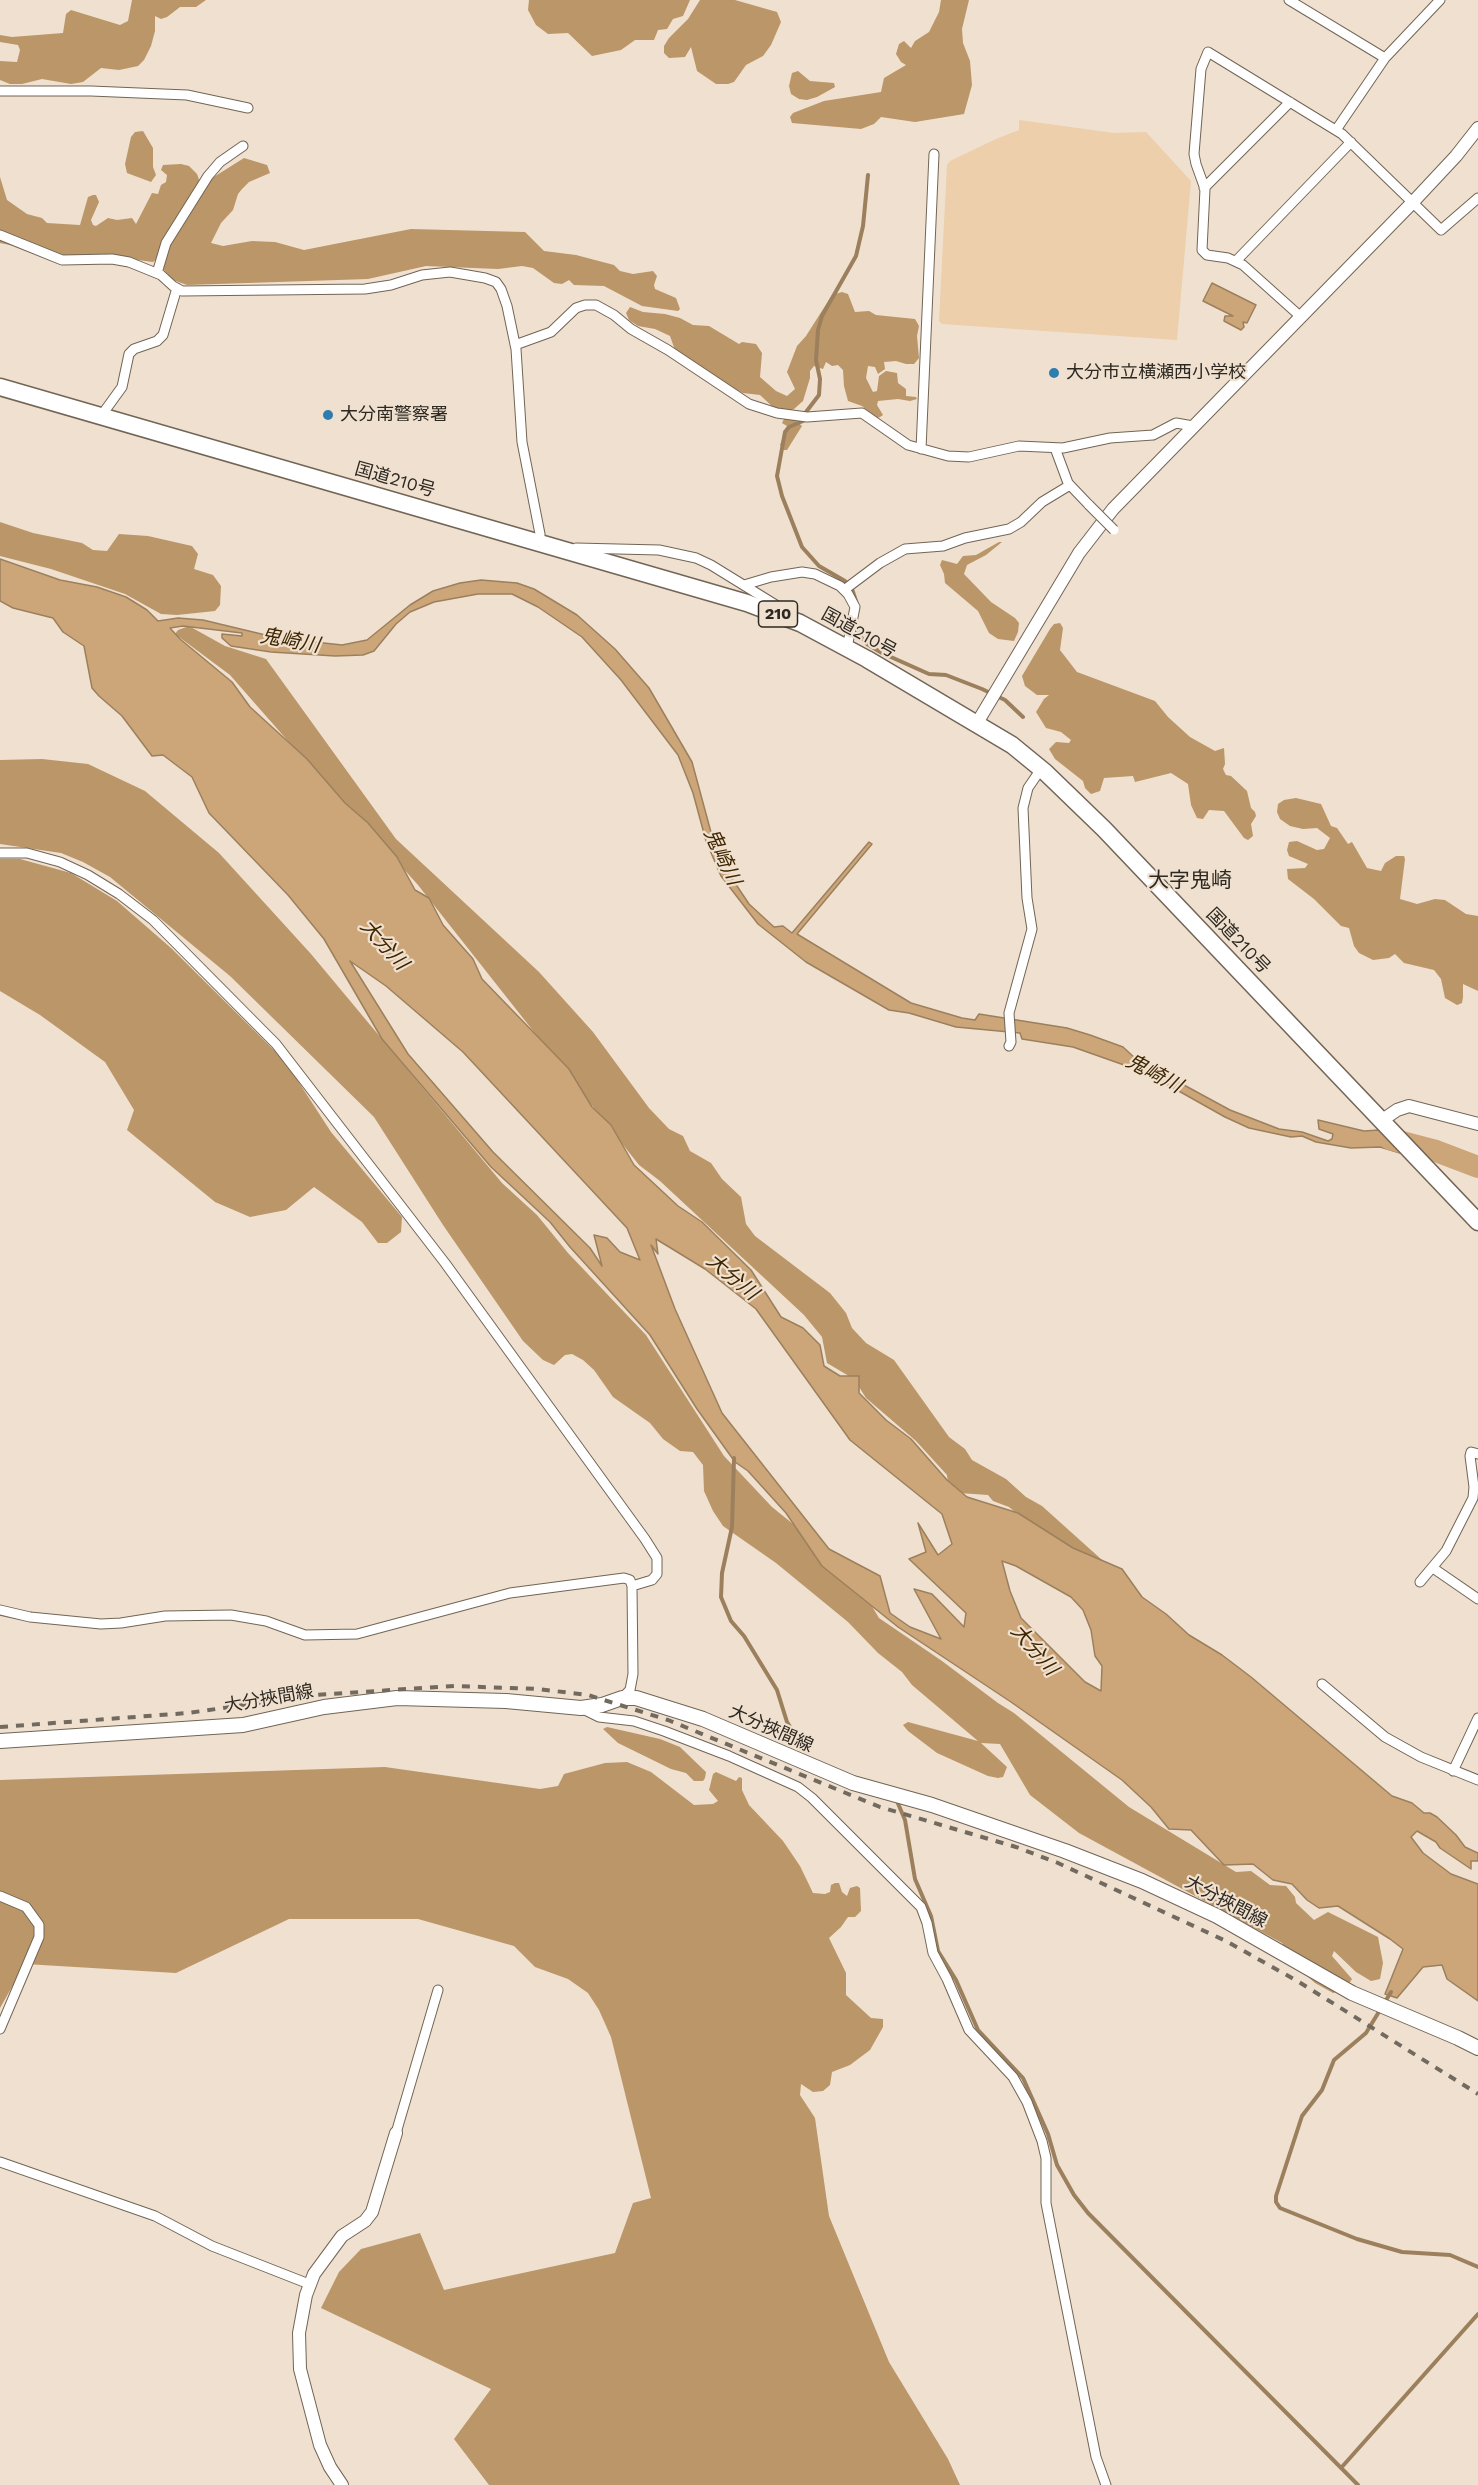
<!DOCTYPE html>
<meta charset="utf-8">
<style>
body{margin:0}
canvas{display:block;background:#efe0cf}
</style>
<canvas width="1478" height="2485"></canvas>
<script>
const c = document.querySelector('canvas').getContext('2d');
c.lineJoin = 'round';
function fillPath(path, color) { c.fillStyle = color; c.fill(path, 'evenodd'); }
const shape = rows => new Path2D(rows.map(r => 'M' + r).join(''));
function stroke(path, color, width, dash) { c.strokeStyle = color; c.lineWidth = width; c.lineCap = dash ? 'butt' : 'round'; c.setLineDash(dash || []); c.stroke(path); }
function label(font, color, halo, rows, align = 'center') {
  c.font = font + ' "Work Sans","Noto Sans JP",sans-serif'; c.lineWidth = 4.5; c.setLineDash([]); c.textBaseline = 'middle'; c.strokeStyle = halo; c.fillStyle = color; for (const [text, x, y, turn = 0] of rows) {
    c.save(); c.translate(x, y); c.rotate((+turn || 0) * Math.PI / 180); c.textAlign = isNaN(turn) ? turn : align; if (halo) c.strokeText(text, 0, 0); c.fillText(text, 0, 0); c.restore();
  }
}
const green = shape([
 [1019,120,1114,133,1146,132,1191,181,1177,340,942,324,939,321,947,165,950,161,996,139,1019,130]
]);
const forest = shape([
 [132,0,206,0,196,7,180,7,167,17,161,19,155,16,155,31,151,46,144,60,138,66,119,70,101,68,83,82,71,84,42,79,22,84,10,84,0,80,0,61,17,62,20,50,18,45,0,42,0,35,12,37,63,33,66,14,71,10,120,25,128,21],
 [529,0,690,0,683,16,673,19,667,29,658,30,654,40,635,40,621,50,592,56,568,33,548,34,536,25,528,10],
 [700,0,735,0,777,12,781,22,771,45,763,56,746,65,734,82,728,84,716,84,697,71,691,47,685,57,669,58,664,53,664,46,669,38,688,19],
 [941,0,969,0,962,29,963,43,970,61,972,85,964,114,915,122,881,117,874,124,861,129,792,123,790,117,793,113,824,101,881,92,884,78,906,65,901,62,896,54,899,44,904,41,911,48,915,41,929,32,939,12],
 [798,71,810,81,834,83,835,87,817,97,807,100,799,99,791,94,789,86,792,73],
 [143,131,153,148,153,167,156,175,151,182,127,173,125,164,131,137,135,132],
 [244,158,267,165,270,173,249,182,242,189,238,194,233,210,221,223,211,243,223,246,252,241,275,242,304,250,411,229,525,232,544,251,576,255,614,265,620,271,633,274,653,271,657,276,654,285,655,289,676,298,680,309,678,311,642,306,604,286,574,285,569,280,562,284,554,283,533,268,522,266,498,269,426,266,368,279,187,285,173,280,163,269,162,255,153,262,100,255,69,257,0,243,0,177,7,200,27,214,42,218,47,223,80,225,88,197,93,195,96,195,99,202,91,220,93,225,96,226,108,218,117,220,132,218,136,224,152,193,158,194,161,185,166,182,167,175,161,170,163,165,181,164,189,166,197,174,201,185],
 [842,292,848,294,855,312,869,311,876,315,915,319,919,326,917,336,919,358,914,364,906,364,896,361,884,362,885,369,878,374,875,367,868,366,866,378,873,392,877,391,879,376,886,371,897,373,898,383,906,389,906,396,916,397,917,399,910,401,898,399,878,401,877,405,883,415,880,417,877,418,862,406,848,401,844,386,843,370,838,365,832,366,826,362,823,369,814,366,810,371,810,378,803,401,794,409,787,412,774,408,760,395,743,393,725,384,675,350,670,336,655,329,638,326,629,320,626,313,630,307,643,312,665,314,680,318,693,325,709,326,739,344,742,342,756,344,762,353,760,377,776,391,787,396,795,389,787,372,797,346,806,336,832,295],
 [785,417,794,419,802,426,787,450,784,450,780,445,787,426,782,423],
 [0,522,33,533,82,543,93,550,107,551,119,534,148,536,192,546,198,554,194,569,213,575,221,586,220,605,215,611,177,615,161,614,125,594,51,569,0,556],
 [999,542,1002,542,986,555,967,565,964,574,991,602,1015,618,1019,623,1018,632,1014,641,998,639,989,633,978,611,945,583,944,574,940,565,942,560,957,564,963,556,976,555],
 [1060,623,1063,628,1060,650,1077,672,1155,701,1168,717,1190,737,1215,751,1224,748,1225,764,1223,769,1226,775,1231,776,1247,791,1251,808,1255,812,1256,816,1251,824,1253,836,1248,840,1244,838,1224,811,1209,810,1203,819,1197,818,1191,805,1188,784,1171,773,1135,782,1133,776,1104,778,1100,791,1091,794,1085,788,1083,781,1055,759,1049,749,1056,742,1069,743,1071,740,1061,732,1046,728,1036,712,1044,699,1049,695,1037,695,1025,686,1022,676,1050,629,1054,624],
 [189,626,225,646,266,659,396,839,539,972,593,1032,649,1108,669,1129,683,1136,690,1151,711,1163,722,1179,741,1197,746,1224,755,1236,830,1293,846,1313,852,1328,866,1343,894,1360,949,1437,965,1449,972,1460,1006,1479,1026,1497,1042,1506,1111,1568,1052,1542,1009,1507,993,1501,988,1495,959,1493,948,1484,947,1475,916,1441,866,1398,854,1379,827,1363,822,1337,804,1315,660,1181,639,1165,418,885,368,829,352,814,230,675,175,634,178,630],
 [42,759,88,764,145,791,219,853,311,954,502,1183,537,1215,568,1253,646,1335,724,1456,772,1507,808,1536,858,1583,879,1618,942,1661,998,1703,1014,1713,1129,1807,1236,1872,1251,1871,1270,1885,1286,1886,1295,1897,1296,1903,1314,1920,1328,1912,1378,1937,1383,1963,1380,1979,1371,1981,1356,1972,1334,1951,1332,1956,1352,1979,1345,1990,1333,1993,1315,1983,1298,1968,1282,1943,1079,1833,1030,1795,1000,1744,981,1743,1007,1767,1003,1777,998,1778,988,1776,937,1753,908,1731,903,1725,908,1722,978,1741,912,1685,902,1672,878,1653,848,1622,776,1563,723,1526,713,1511,704,1491,703,1465,693,1452,680,1451,663,1439,650,1423,613,1397,594,1370,583,1360,572,1354,565,1355,554,1365,543,1360,523,1341,443,1225,374,1117,230,976,110,877,83,862,61,853,0,844,0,760],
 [1296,798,1321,804,1331,826,1337,828,1348,844,1352,842,1367,868,1381,871,1385,863,1396,856,1404,856,1405,859,1400,899,1417,904,1435,899,1445,900,1466,914,1478,916,1478,991,1463,984,1463,997,1462,1003,1457,1005,1445,998,1441,979,1434,970,1404,963,1395,954,1389,958,1373,960,1359,953,1354,946,1349,928,1341,926,1314,899,1288,879,1287,869,1305,868,1308,864,1289,856,1287,850,1289,842,1297,841,1317,850,1324,849,1330,838,1317,828,1303,829,1290,826,1280,819,1277,812,1278,804,1284,800],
 [0,859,20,859,71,873,117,901,171,948,285,1061,331,1132,402,1217,401,1232,387,1243,378,1243,362,1222,314,1187,286,1210,250,1217,215,1202,127,1130,134,1110,105,1062,40,1015,0,991],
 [607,1727,660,1739,680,1747,706,1772,705,1778,703,1781,694,1781,686,1773,671,1769,618,1743,603,1729],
 [627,1762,651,1772,694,1805,713,1804,718,1801,709,1790,713,1774,716,1772,736,1781,739,1777,742,1778,742,1790,749,1805,783,1841,800,1866,813,1893,825,1894,830,1892,831,1885,835,1883,839,1883,842,1892,847,1896,850,1888,857,1886,860,1888,861,1911,855,1917,848,1917,841,1927,829,1938,846,1973,846,1995,871,2018,883,2019,883,2027,870,2050,850,2065,832,2072,830,2085,823,2091,813,2092,801,2084,800,2095,815,2118,829,2216,889,2362,948,2459,960,2485,489,2485,454,2439,491,2389,321,2308,339,2272,361,2249,420,2233,444,2290,615,2253,633,2203,651,2198,611,2037,599,2010,588,1993,568,1979,535,1967,514,1946,418,1919,289,1919,176,1973,25,1964,0,2008,0,1780,385,1767,540,1789,558,1786,564,1774,605,1763]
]);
const water = shape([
 [1212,283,1256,305,1247,323,1243,322,1244,327,1241,330,1224,321,1225,316,1233,316,1203,301,1212,283],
 [0,559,60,580,97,587,126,597,147,610,158,621,178,618,203,620,278,638,342,645,367,640,410,605,433,591,460,583,481,580,517,583,534,589,577,615,615,649,649,688,692,762,712,836,725,868,749,904,774,927,783,926,792,933,869,842,872,844,797,934,911,1003,962,1018,975,1020,979,1014,1067,1028,1090,1035,1123,1047,1136,1059,1230,1110,1279,1129,1302,1132,1328,1141,1332,1139,1333,1134,1319,1129,1318,1120,1364,1131,1379,1130,1400,1153,1380,1147,1351,1148,1316,1142,1302,1136,1291,1137,1249,1128,1225,1117,1136,1067,1124,1065,1073,1047,1022,1039,1020,1033,956,1027,909,1013,889,1010,806,962,758,924,721,876,706,841,693,793,678,755,621,680,582,637,538,607,512,594,478,594,434,602,410,612,396,624,374,651,363,655,335,656,271,652,231,646,222,638,222,634,242,636,242,633,183,626,170,628,180,639,232,682,250,707,307,759,345,803,368,823,397,857,415,890,429,898,443,925,473,959,482,979,569,1069,592,1107,611,1125,634,1165,678,1206,702,1222,751,1270,781,1317,803,1328,820,1345,824,1366,840,1376,859,1376,859,1393,886,1420,911,1439,947,1480,967,1497,1018,1513,1073,1548,1122,1569,1142,1597,1166,1614,1189,1635,1222,1655,1251,1677,1392,1796,1412,1803,1424,1813,1430,1813,1437,1817,1456,1835,1465,1847,1478,1853,1478,1861,1471,1861,1471,1869,1440,1848,1436,1842,1417,1831,1411,1837,1423,1853,1451,1874,1478,1884,1478,2001,1447,1979,1442,1965,1423,1967,1397,1998,1385,1994,1403,1949,1390,1939,1338,1906,1319,1908,1307,1900,1292,1884,1273,1880,1253,1864,1224,1865,1191,1830,1169,1829,1151,1807,1122,1780,1011,1702,898,1627,822,1566,786,1513,748,1471,735,1462,697,1409,650,1335,570,1247,550,1222,491,1167,382,1039,324,939,288,895,209,813,192,777,163,755,152,756,122,716,99,696,92,688,84,646,63,632,53,618,13,608,0,601,0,559],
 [350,961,386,986,463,1052,627,1228,640,1260,620,1252,607,1238,594,1235,602,1266,590,1248,493,1152,408,1054,350,961],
 [656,1239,705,1269,756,1309,850,1440,942,1514,952,1544,938,1555,918,1523,926,1552,909,1559,966,1613,964,1627,932,1594,914,1589,941,1639,910,1627,890,1613,880,1576,829,1549,722,1413,675,1309,651,1245,658,1254,656,1239],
 [1002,1561,1016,1566,1071,1597,1083,1610,1091,1630,1095,1656,1102,1666,1101,1691,1085,1682,1021,1618,1010,1591,1002,1561],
 [1421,1140,1437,1142,1458,1153,1478,1160,1478,1172,1440,1160,1421,1140]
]);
const stream = shape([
 [857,604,852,589,845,581,819,566,802,547,782,496,777,476,785,432,789,427,803,421,806,412,819,395,820,379,816,360,818,330,822,316,856,256,863,226,868,175],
 [855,623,859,635,867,644,882,653,929,674,946,675,982,689,1005,700,1023,717],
 [734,1458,732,1527,722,1573,721,1597,731,1621,744,1636,777,1690,787,1722,797,1738],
 [897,1801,905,1820,915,1879,931,1916,938,1951,956,1980,978,2030,1023,2078,1048,2134,1057,2165,1074,2195,1088,2213,1358,2485],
 [1391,1992,1366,2033,1334,2060,1322,2090,1302,2116,1276,2196,1276,2202,1280,2208,1357,2239,1402,2252,1450,2255,1478,2267],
 [1341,2468,1478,2314]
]);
const river = shape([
 [1390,1139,1436,1151,1478,1167]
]);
const minor = shape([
 [1289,0,1385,58],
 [0,91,91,91,187,95,248,108],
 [1336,130,1385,58,1440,0],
 [1204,188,1290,102],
 [0,235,62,260,112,259,129,262,161,275,173,286,182,291,365,289,391,285,422,275,450,272,485,278,496,282,501,289,507,306,516,349,522,442,540,534,540,543],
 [1236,261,1351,142],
 [157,273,166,243,208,176,220,162,243,146],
 [1301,317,1243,265,1228,258,1207,255,1202,250,1205,189,1196,164,1194,154,1201,69,1208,52,1342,134,1441,230,1478,198],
 [515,345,551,332,576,308,585,305,596,305,614,315,631,329,668,350,749,404,777,413,807,417,862,413,908,445,948,456,969,457,1019,446,1063,448,1110,438,1153,435,1176,423,1193,426],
 [101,416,122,387,129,354,134,349,157,341,163,335,177,288],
 [1055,448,1068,483,1089,505],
 [921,449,934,154],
 [576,548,659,550,696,558,711,565,784,610],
 [744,585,771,577,802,572,815,574,840,586,848,594,855,607,847,648],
 [844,590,880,563,905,549,943,546,965,538,1009,529,1021,522,1042,502,1070,485],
 [0,853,27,853,60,862,88,875,119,894,153,920,276,1044,445,1263,645,1539,657,1558,657,1574,652,1580,632,1586],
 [1009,1046,1011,1042,1009,1013,1032,929,1027,898,1023,808,1028,788,1041,769],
 [1433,1568,1478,1599],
 [1420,1582,1446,1551,1473,1498,1474,1487,1470,1456,1471,1452,1478,1454],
 [0,1610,30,1617,101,1624,121,1623,165,1616,231,1615,266,1621,305,1635,357,1634,510,1593,624,1578,630,1580,632,1586,633,1674,630,1690,622,1698],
 [1322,1684,1385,1737,1421,1757,1478,1780],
 [581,1708,599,1717,634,1721,664,1731,729,1756,798,1787,812,1798,921,1907,927,1923,933,1953,947,1979,969,2030,1013,2077,1027,2102,1042,2141,1046,2158,1046,2203,1096,2457,1106,2485],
 [1453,1771,1478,1718],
 [0,1896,26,1907,39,1925,39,1937,0,2029],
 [396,2133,438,1990],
 [0,2162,155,2216,212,2246,309,2284]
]);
const tertiary = shape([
 [977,723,1079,553,1113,509,1413,202,1456,156,1478,128],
 [1381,1121,1397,1110,1409,1106,1478,1124],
 [342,2485,330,2467,320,2445,300,2369,299,2333,306,2295,314,2274,342,2236,365,2221,372,2212,396,2133]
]);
const secondary = shape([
 [0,1741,243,1725,324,1707,397,1698,506,1701,581,1708,602,1705,622,1698,636,1698,703,1719,853,1783,932,1805,1065,1851,1142,1881,1217,1916,1352,1993,1458,2038,1478,2048]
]);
const trunk = shape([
 [0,387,747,603,800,623,867,659,1012,745,1045,772,1104,829,1478,1222]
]);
const rail = shape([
 [0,1727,188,1713,314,1695,454,1686,538,1689,588,1695,668,1720,880,1807,1016,1847,1058,1863,1226,1941,1299,1982,1478,2094]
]);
const minorBridge = shape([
 [1089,505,1114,530]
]);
const markers = [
 [1054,373,6,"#2f7cae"],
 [328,415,6,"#2f7cae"]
];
const shields = [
 [778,614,39]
];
const shieldNames = [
 ["210",778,614]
];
const poiNames = [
 ["大分市立横瀬西小学校",1066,373],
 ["大分南警察署",340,415]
];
const streetNames = [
 ["国道210号",395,480,16],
 ["国道210号",859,633,29],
 ["国道210号",1238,941,46],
 ["大分挾間線",269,1699,-10],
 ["大分挾間線",771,1729,24],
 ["大分挾間線",1226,1902,28]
];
const waterNames = [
 ["鬼崎川",290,641,10],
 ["鬼崎川",722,857,65],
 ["大分川",384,945,48],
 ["鬼崎川",1154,1074,28],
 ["大分川",732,1277,40],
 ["大分川",1034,1650,49]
];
const quarterNames = [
 ["大字鬼崎",1190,881]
];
fillPath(green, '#edcfab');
fillPath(forest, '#bb9668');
fillPath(water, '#cca678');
stroke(water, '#9c805e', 1.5);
stroke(stream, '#9c805e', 4);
stroke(river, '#cca678', 22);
stroke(minor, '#726556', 11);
stroke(tertiary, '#726556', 14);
stroke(secondary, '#726556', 16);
stroke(trunk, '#726556', 19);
stroke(minor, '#fff', 9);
stroke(tertiary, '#fff', 12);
stroke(secondary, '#fff', 14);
stroke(trunk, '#fff', 16);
stroke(rail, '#72695f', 4, [8, 8]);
stroke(minorBridge, '#726556', 11, []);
stroke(minorBridge, '#fff', 9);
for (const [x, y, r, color] of markers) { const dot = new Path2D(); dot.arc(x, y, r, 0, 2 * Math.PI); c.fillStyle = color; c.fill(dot); stroke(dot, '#efe0cf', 2); }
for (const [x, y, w] of shields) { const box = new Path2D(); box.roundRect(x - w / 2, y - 13, w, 26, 4.5); c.fillStyle = '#efe0cf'; c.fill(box); stroke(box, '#2d2821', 1.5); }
label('bold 16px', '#2d2821', null, shieldNames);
label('18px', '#2d2821', '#efe0cf', poiNames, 'left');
label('18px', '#2d2821', '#efe0cf', streetNames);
label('italic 20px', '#3f2600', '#efe0cf', waterNames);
label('21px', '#2d2821', '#efe0cf', quarterNames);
</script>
